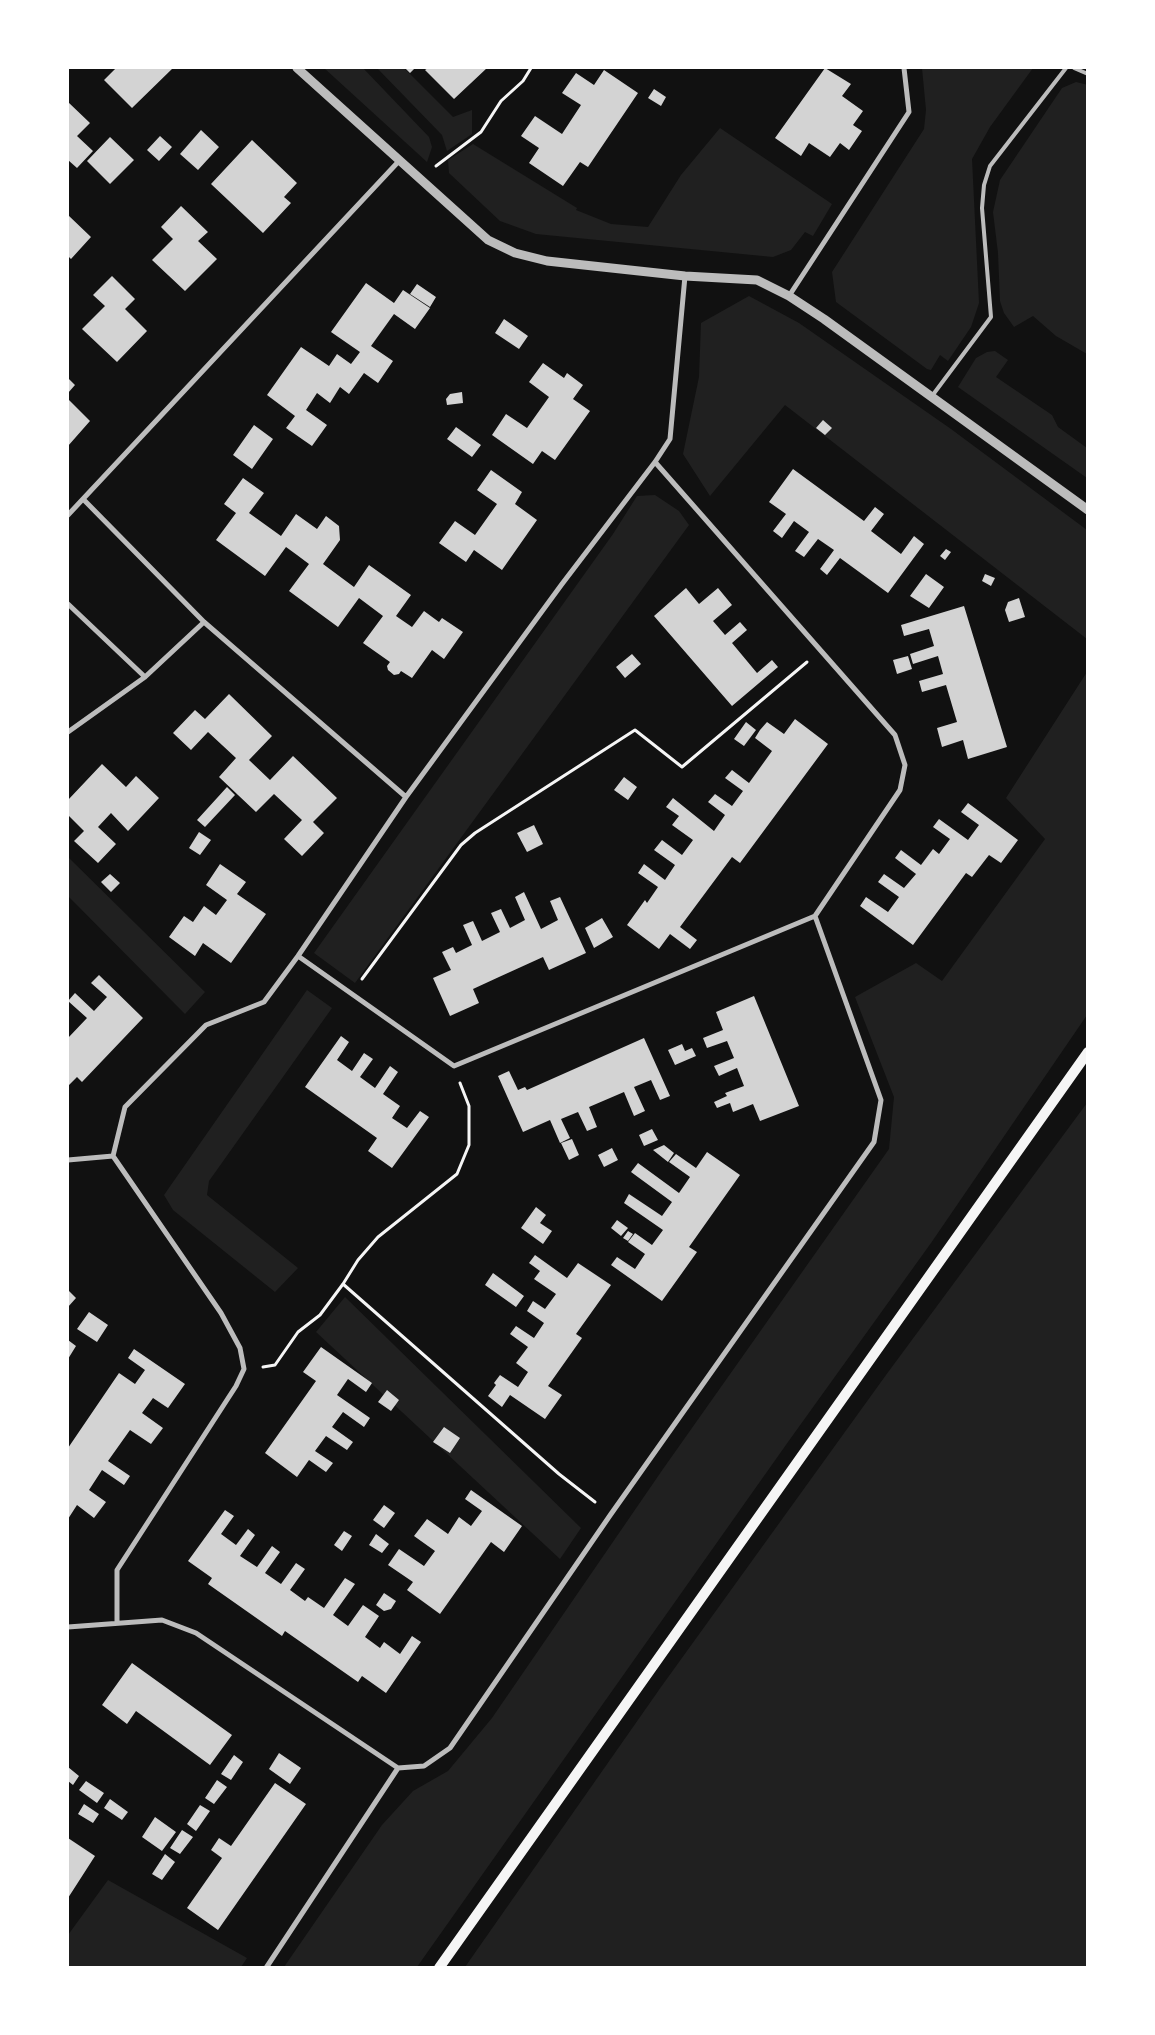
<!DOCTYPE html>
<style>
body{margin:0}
#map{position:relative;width:1155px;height:2035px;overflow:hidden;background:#111;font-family:"Crimson Pro",serif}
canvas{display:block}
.frame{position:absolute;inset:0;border:69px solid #fff;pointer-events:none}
</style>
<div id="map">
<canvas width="1155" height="2035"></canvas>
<div class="frame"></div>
</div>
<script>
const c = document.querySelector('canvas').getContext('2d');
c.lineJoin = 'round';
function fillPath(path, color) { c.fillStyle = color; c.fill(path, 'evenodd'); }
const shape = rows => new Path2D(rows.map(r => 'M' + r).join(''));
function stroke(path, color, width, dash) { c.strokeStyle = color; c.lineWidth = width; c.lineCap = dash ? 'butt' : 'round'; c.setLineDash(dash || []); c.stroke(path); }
const green = shape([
 [324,68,363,68,429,137,432,147,427,162],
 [377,68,404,68,453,117,472,110,472,134,447,151,442,135],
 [922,68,1033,68,990,127,972,159,979,303,971,327,948,361,940,355,931,370,927,369,836,302,832,272,924,129,926,110],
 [1076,82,1088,85,1087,354,1056,336,1033,316,1014,327,1004,313,1000,301,998,253,993,212,1000,180,1062,88],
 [720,128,832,204,813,236,805,232,791,250,773,257,536,234,500,221,449,173,448,160,473,144,577,208,576,210,611,224,648,227,681,175],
 [749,296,799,323,951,429,1087,530,1087,639,785,405,710,496,683,454,699,377,701,323],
 [995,351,1008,360,996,377,1052,415,1058,427,1087,448,1087,478,958,387,976,358,987,352],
 [655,495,679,511,689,525,355,983,314,953,613,534,637,496],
 [1087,672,1087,1015,931,1243,788,1442,417,1967,284,1967,382,1825,413,1791,448,1771,492,1718,663,1469,889,1149,894,1097,855,997,916,963,942,981,1045,839,1006,798],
 [68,857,205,992,185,1014,68,896],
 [307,990,332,1008,209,1181,207,1195,298,1268,275,1292,173,1210,164,1195],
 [1087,1103,1087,1967,465,1967,661,1687,886,1375],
 [345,1297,581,1528,560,1559,316,1332],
 [108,1880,247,1958,241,1967,68,1967,68,1935]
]);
const building = shape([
 [116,68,173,68,132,108,104,80],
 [405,68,415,68,410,73],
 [428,68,487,68,454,99,425,70],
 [825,68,851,84,842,96,863,111,853,125,862,131,849,150,840,143,830,157,809,143,801,156,775,138],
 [604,70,638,93,588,167,580,162,563,186,529,163,539,148,521,136,535,116,562,134,581,105,562,93,576,73,594,85],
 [654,89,666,97,661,106,648,98],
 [68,102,90,123,77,136,93,151,77,168,68,160],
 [201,130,219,147,198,170,180,154],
 [160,136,172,147,159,161,147,150],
 [110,137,134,160,110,184,87,161],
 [252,140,297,183,284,197,291,203,263,233,211,184],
 [181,206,208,232,198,241,217,259,185,291,152,260,173,239,161,227],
 [68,215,91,237,71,259,68,256],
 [112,276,135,299,125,309,147,331,117,362,82,329,105,306,93,295],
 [366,283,394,303,403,290,430,308,415,329,394,314,371,346,393,361,378,383,364,373,349,394,340,387,330,403,317,393,306,410,327,425,312,446,286,428,295,416,267,395,301,347,329,366,337,354,351,364,360,352,331,332],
 [417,284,436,297,430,307,410,294],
 [504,319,528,336,519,349,495,333],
 [543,363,564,378,567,373,583,385,573,399,590,411,555,460,542,451,533,464,492,435,506,414,527,428,549,397,529,382],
 [68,378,75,385,68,393],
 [462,392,463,403,447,405,446,399,450,394],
 [68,399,90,421,68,446],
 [823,420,832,428,825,435,816,428],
 [254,425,273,439,252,469,233,455],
 [456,427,481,445,472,457,447,439],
 [793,469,864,521,875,507,884,514,871,531,901,554,914,536,924,544,888,593,840,558,827,575,820,569,834,550,818,539,804,557,795,551,809,532,794,521,782,538,773,531,786,514,769,502],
 [491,470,522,492,515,504,537,520,502,570,474,550,466,562,439,543,455,521,475,535,497,504,477,490],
 [243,478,264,493,249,513,281,536,296,514,317,529,326,516,339,526,340,540,323,564,354,587,369,565,411,595,396,616,412,627,424,611,439,622,442,618,463,632,444,659,432,650,412,678,401,671,399,674,394,675,388,670,387,666,390,662,363,643,383,616,359,598,338,627,289,591,309,564,297,555,286,547,265,576,216,540,236,513,224,504],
 [946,549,951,552,945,560,940,556],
 [926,574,944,587,929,608,910,596],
 [985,574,995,578,991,586,982,581],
 [686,588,699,604,718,588,732,605,713,621,725,635,740,622,747,630,732,643,757,673,772,660,778,667,732,706,654,616],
 [1019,598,1025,617,1009,622,1005,610,1008,602],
 [964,606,1007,747,968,759,963,740,942,747,937,728,957,722,946,685,922,692,919,681,943,674,938,656,913,664,910,654,934,646,929,629,904,636,901,625],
 [632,654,641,664,625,678,616,667],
 [908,656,912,669,897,674,893,660],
 [229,694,272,736,249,760,270,780,293,756,337,798,313,822,324,833,302,856,284,839,302,820,274,794,256,812,238,795,219,777,236,758,208,732,191,750,173,733,195,710,205,719],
 [795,719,828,744,740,863,732,857,680,927,697,940,690,949,670,934,659,949,627,925,645,900,647,903,658,887,638,873,644,864,665,880,675,865,654,850,662,840,682,855,693,840,672,825,679,816,666,807,673,798,714,831,725,815,708,802,715,794,732,806,743,791,725,778,732,770,749,783,772,751,755,738,760,730,767,722,784,734],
 [746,722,756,730,744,746,734,739],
 [102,764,126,787,136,776,159,798,128,831,111,813,98,827,116,844,98,863,74,841,84,831,68,815,68,800],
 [624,777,637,787,628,800,614,790],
 [227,787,235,795,205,827,197,820],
 [968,803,1018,840,1001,863,989,855,972,877,966,873,913,945,860,906,866,897,888,912,899,897,878,882,884,874,904,888,916,874,895,858,901,850,921,865,933,849,939,854,950,839,933,827,939,819,968,840,979,825,961,812],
 [534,825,543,844,527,852,517,833],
 [199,832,211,840,200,855,189,848],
 [220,864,246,882,237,894,266,914,231,963,203,943,195,956,169,937,184,916,193,922,204,906,216,915,227,900,206,885],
 [110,874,120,883,111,892,101,882],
 [524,892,541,929,558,920,550,901,560,897,586,953,549,970,543,957,499,977,473,989,479,1003,450,1016,433,978,451,970,442,952,453,947,456,953,472,945,463,925,473,921,482,941,500,932,491,913,501,909,510,928,525,920,515,897],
 [602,918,613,937,594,948,585,928],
 [99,975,143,1018,82,1082,77,1077,68,1086,68,1038,87,1018,68,1001,75,993,94,1011,107,997,91,983],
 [754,996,799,1106,760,1121,753,1104,733,1112,730,1103,717,1108,714,1102,727,1096,725,1093,744,1086,737,1068,719,1076,714,1066,734,1058,727,1041,707,1048,703,1038,723,1030,716,1012],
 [341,1036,349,1042,337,1060,352,1071,364,1053,373,1059,360,1077,375,1088,390,1066,398,1072,383,1094,400,1106,392,1118,407,1128,420,1111,429,1117,392,1168,368,1151,377,1138,305,1087],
 [644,1038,670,1096,660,1100,651,1080,634,1087,645,1111,634,1116,624,1092,589,1107,597,1127,587,1131,578,1112,561,1119,570,1138,560,1143,550,1120,523,1132,498,1076,509,1071,518,1090,525,1087,527,1090],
 [682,1044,685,1051,692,1048,696,1056,675,1065,668,1050],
 [652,1129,658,1140,644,1146,639,1135],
 [572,1139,579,1155,569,1160,561,1143],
 [664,1145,674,1153,668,1162,653,1150],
 [612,1148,618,1160,604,1167,598,1155],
 [707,1152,740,1175,689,1247,697,1252,662,1301,611,1265,617,1257,635,1269,645,1254,628,1242,635,1233,652,1245,663,1230,624,1203,629,1194,662,1216,672,1202,631,1172,638,1163,679,1193,690,1177,669,1162,676,1154,696,1168],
 [536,1207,546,1215,540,1223,552,1231,543,1244,521,1228],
 [617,1220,628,1228,621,1236,611,1228],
 [628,1231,633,1234,628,1241,623,1238],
 [535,1255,567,1278,578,1263,611,1285,576,1334,582,1338,548,1386,562,1395,545,1419,510,1395,502,1407,488,1396,496,1385,494,1383,500,1375,518,1387,528,1372,516,1363,528,1347,510,1334,516,1326,534,1338,544,1323,527,1311,533,1301,545,1309,556,1294,534,1279,540,1271,529,1263],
 [493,1273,524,1296,516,1307,485,1285],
 [68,1290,76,1298,68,1307],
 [89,1312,108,1325,97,1342,77,1329],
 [68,1340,76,1346,68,1359],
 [321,1347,372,1383,366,1392,348,1379,337,1395,370,1418,364,1427,343,1412,332,1427,353,1442,347,1450,326,1436,315,1451,333,1463,326,1472,309,1460,297,1477,265,1453,316,1381,303,1372],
 [134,1349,185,1384,168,1408,153,1398,142,1413,163,1428,151,1444,130,1430,108,1461,130,1476,124,1485,102,1470,89,1490,106,1502,94,1518,77,1505,68,1519,68,1448,119,1373,135,1384,145,1370,128,1358],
 [387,1390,399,1400,391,1411,378,1402],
 [444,1427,460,1438,450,1453,433,1442],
 [471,1490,522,1526,504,1552,491,1542,440,1614,407,1590,413,1582,388,1565,399,1549,424,1566,435,1551,414,1536,427,1519,448,1534,459,1517,471,1526,482,1511,465,1499],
 [384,1505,395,1513,384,1528,373,1520],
 [225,1510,234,1516,221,1534,236,1545,248,1529,255,1535,240,1556,257,1567,272,1546,280,1552,265,1573,281,1584,296,1563,305,1569,290,1590,305,1601,308,1597,324,1608,345,1578,355,1584,333,1615,348,1626,363,1605,379,1616,365,1637,380,1648,384,1642,400,1654,412,1636,421,1642,386,1693,362,1676,358,1682,285,1631,282,1636,208,1584,212,1578,188,1561],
 [344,1531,352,1536,342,1551,334,1545],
 [376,1534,389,1544,382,1553,369,1545],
 [384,1593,396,1601,391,1609,384,1611,376,1605],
 [132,1663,232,1735,210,1765,136,1711,127,1724,102,1705],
 [279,1753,301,1768,290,1784,269,1769],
 [234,1755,243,1762,231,1780,221,1774],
 [68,1767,79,1776,73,1785,68,1781],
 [217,1780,227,1787,214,1804,205,1798],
 [86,1781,104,1793,97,1803,79,1790],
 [275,1783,306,1804,218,1930,187,1908,222,1858,211,1850,219,1838,231,1846],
 [110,1799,128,1812,122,1820,104,1808],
 [84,1804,99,1814,93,1823,78,1814],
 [200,1805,210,1811,196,1831,187,1824],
 [155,1817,176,1832,162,1851,142,1837],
 [182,1830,193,1837,180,1854,170,1848],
 [68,1838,95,1856,68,1898],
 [165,1854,175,1862,162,1880,152,1874]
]);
const path = shape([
 [436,166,481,132,501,101,523,81,531,68],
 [362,979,461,845,475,833,635,730,682,767,807,662],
 [343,1284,559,1474,595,1502],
 [263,1367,275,1365,298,1332,320,1315,343,1284,358,1260,378,1237,457,1174,469,1145,469,1106,460,1083]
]);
const service = shape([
 [1074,68,1088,74],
 [932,396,991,317,982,208,984,185,990,166,1066,68]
]);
const minor = shape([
 [789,296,909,112,904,68],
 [84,500,204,622,406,797],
 [68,515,399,161],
 [68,604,145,677],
 [68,732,145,677,204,622],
 [298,956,454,1066,815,916],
 [68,1160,113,1156],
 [117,1622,117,1570,236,1386,244,1369,240,1348,221,1313,113,1156,125,1107,206,1025,264,1002,298,956,406,797,562,584,655,462,670,439,685,276],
 [68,1627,162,1620,196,1633,398,1768],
 [266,1968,398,1768,424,1766,450,1748,611,1514,874,1142,881,1100,815,916,900,790,905,765,895,735,655,462]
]);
const tertiary = shape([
 [297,68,488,240,515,253,547,261,685,276,757,280,789,296,824,319,1088,510]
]);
const secondary = shape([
 [439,1968,1088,1052]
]);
fillPath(green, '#202020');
fillPath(building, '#d3d3d3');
stroke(path, '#f5f5f5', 3);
stroke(service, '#bcbcbc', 4);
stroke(minor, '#bcbcbc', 5);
stroke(tertiary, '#bcbcbc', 9);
stroke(secondary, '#f5f5f5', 10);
</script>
